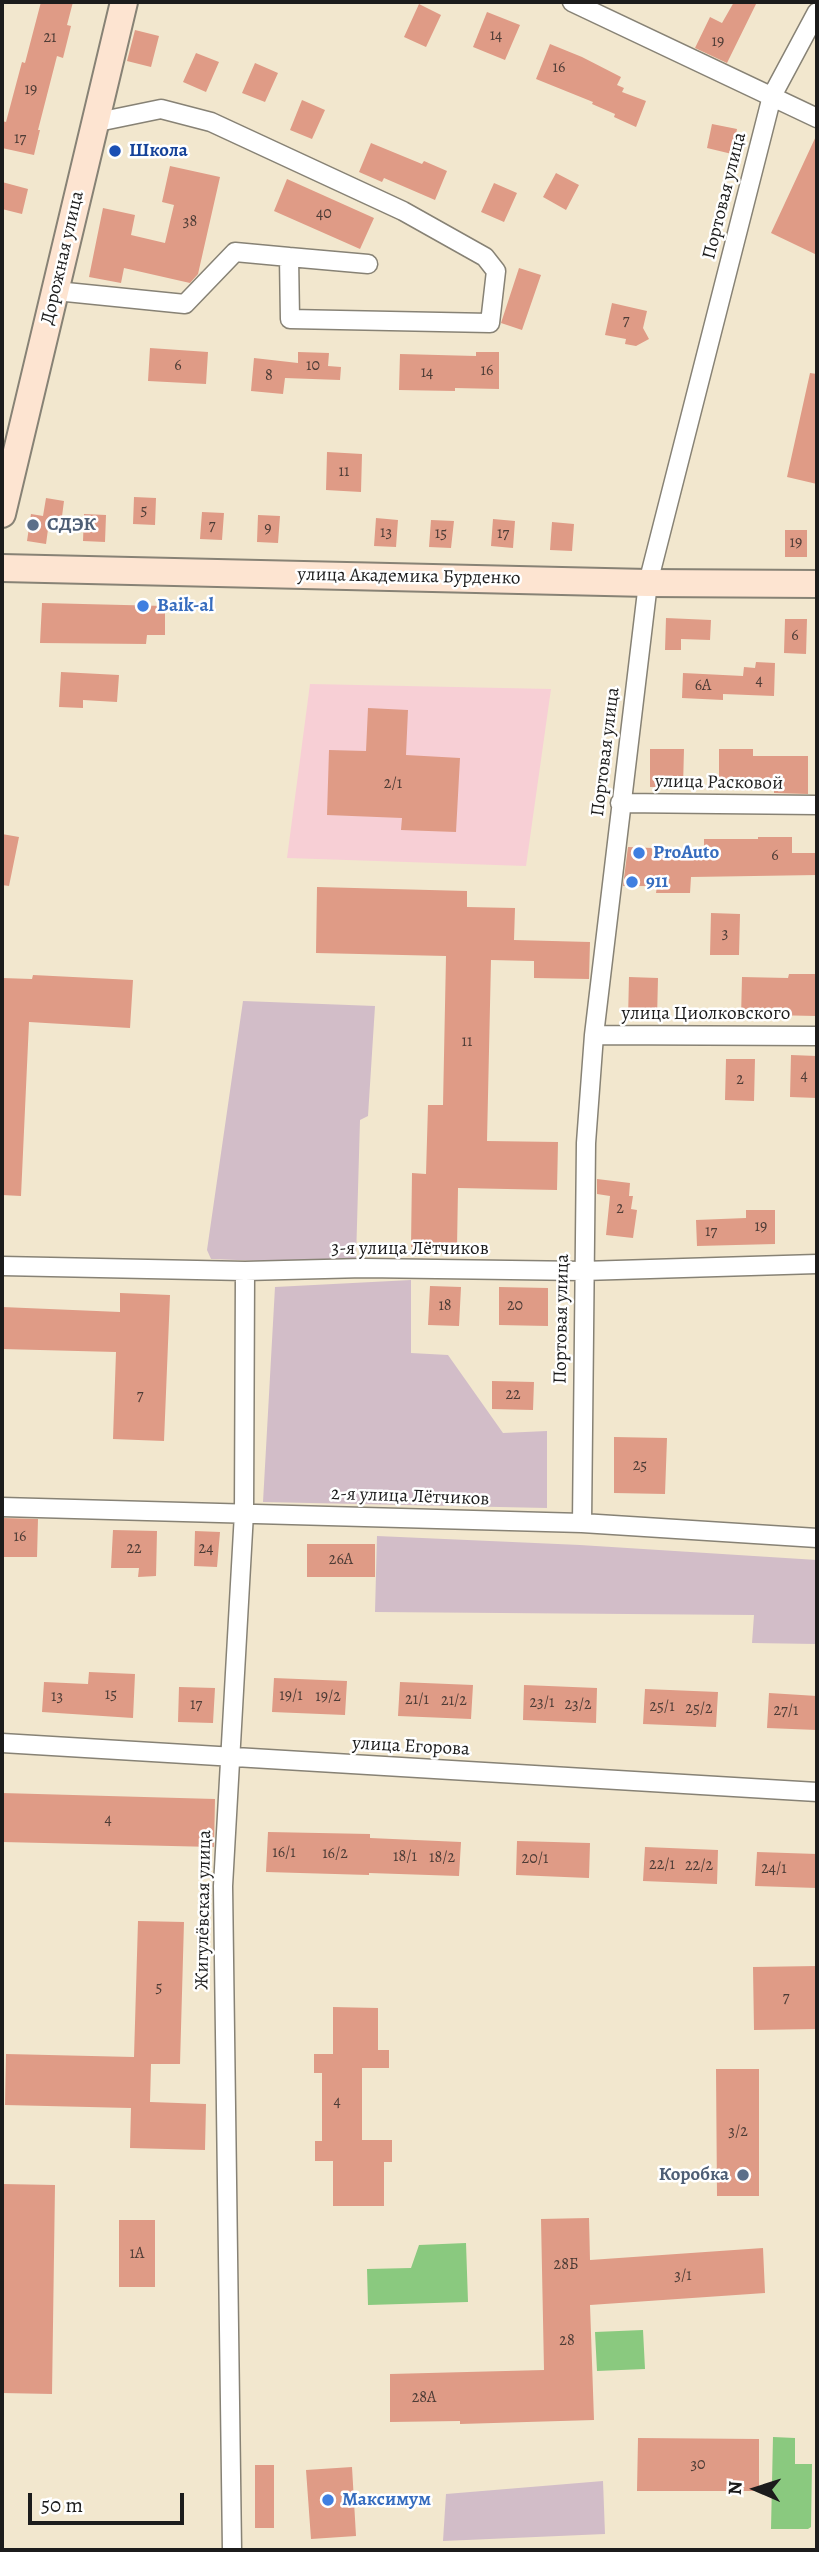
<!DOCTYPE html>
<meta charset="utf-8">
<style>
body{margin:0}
#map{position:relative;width:819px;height:2552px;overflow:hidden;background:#f2e7ce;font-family:Alegreya,serif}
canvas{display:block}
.frame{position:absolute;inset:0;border:4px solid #1c1c1c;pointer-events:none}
.north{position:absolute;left:721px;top:2454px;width:70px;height:70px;-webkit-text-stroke:5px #fff;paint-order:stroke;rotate:273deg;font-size:19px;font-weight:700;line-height:28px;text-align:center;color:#1c1c1c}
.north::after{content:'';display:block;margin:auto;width:24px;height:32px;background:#1c1c1c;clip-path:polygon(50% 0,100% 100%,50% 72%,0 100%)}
.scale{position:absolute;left:28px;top:2493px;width:156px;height:32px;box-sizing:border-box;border:4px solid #1c1c1c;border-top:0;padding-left:9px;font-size:21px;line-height:24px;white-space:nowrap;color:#1c1c1c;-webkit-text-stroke:5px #fff;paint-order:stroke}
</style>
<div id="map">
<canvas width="819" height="2552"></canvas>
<div class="frame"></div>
<div class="north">N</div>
<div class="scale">50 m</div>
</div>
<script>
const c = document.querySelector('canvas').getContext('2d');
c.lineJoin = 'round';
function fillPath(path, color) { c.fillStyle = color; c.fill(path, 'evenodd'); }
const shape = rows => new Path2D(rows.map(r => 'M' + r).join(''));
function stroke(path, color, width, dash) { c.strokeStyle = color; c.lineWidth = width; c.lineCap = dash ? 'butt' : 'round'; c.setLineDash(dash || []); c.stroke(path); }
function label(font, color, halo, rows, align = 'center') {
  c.font = font + ' Alegreya,serif'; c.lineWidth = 5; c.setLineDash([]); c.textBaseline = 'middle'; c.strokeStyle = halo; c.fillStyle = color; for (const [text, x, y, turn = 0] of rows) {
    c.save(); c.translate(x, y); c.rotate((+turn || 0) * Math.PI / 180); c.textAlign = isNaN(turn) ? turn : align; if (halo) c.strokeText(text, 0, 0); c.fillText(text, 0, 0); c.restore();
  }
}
const built = shape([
 [310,684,551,689,526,866,287,858]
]);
const industrial = shape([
 [243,1001,375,1006,368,1116,360,1120,356,1259,315,1263,211,1259,207,1250],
 [411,1280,411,1353,448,1355,503,1433,547,1431,547,1508,263,1502,275,1287],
 [377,1536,580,1545,817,1560,817,1644,752,1643,754,1615,375,1612],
 [603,2481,605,2534,443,2541,446,2494]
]);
const green = shape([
 [466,2243,468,2302,368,2305,367,2269,411,2268,419,2245],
 [643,2330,645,2369,597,2371,595,2332],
 [773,2437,795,2438,795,2464,812,2464,811,2527,808,2529,771,2529]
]);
const building = shape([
 [41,2,73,2,67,25,71,26,63,58,57,56,38,130,40,130,34,155,2,148,2,121,6,122,22,62,25,63],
 [734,2,757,2,727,63,695,48,710,17,722,23],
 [419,4,441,15,426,47,404,37],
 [487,12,520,25,505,60,473,47],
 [135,30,159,36,151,67,127,61],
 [550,44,582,57,621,77,617,85,624,88,622,92,646,101,636,127,614,117,615,114,592,104,593,102,536,79],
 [196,53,219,62,206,92,183,82],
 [255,63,278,73,265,102,242,93],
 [302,100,325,110,312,139,290,130],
 [712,124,737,129,732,154,707,148],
 [817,134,817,255,771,233],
 [371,143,422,164,424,161,447,171,435,200,384,178,382,182,359,172],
 [170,166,220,177,198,274,190,283,124,268,121,283,89,277,103,208,135,215,131,235,165,243,174,205,162,202],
 [556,173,579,185,566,210,543,197],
 [287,179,374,218,360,249,274,211],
 [2,182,28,189,22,214,2,209],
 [494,183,517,193,504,222,481,212],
 [519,268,541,275,522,330,501,323],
 [612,303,647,311,643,328,649,339,636,346,625,344,626,339,605,335],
 [150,348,208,352,206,384,148,381],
 [298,352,329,353,328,366,341,367,340,380,285,378,283,394,251,391,254,358,298,363],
 [476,352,499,352,499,389,455,388,455,391,399,390,400,354,476,356],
 [810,373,817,374,817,484,787,477],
 [327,452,362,454,361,492,326,490],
 [134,497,156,498,155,525,133,524],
 [46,498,64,501,61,524,49,522,46,544,27,541,31,514,43,516],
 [202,512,224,513,222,540,200,539],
 [84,514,106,515,105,542,83,541],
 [258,515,280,516,278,543,257,542],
 [376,518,398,520,396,547,374,546],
 [493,519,515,521,513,548,491,546],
 [431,520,454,521,451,548,429,547],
 [552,522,574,524,572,551,550,550],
 [785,530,807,530,807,557,785,557],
 [42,603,165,606,165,635,147,635,146,644,40,643],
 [666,618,711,620,710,640,681,639,681,650,665,650],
 [785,619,807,619,806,654,784,653],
 [756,662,775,663,774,696,723,694,723,700,682,698,683,673,743,676,744,667,755,668],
 [61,672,119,675,117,702,83,700,83,708,59,707],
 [368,708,408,710,406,755,460,758,456,832,401,830,402,818,327,815,329,750,366,751],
 [650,749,684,749,683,787,650,787],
 [719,749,753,749,753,756,808,756,808,794,774,793,774,788,719,787],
 [2,834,19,837,9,886,2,885],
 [758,837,792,837,792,853,817,853,817,875,691,877,690,893,656,893,657,886,623,886,628,847,652,848,652,855,704,855,704,839,758,839],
 [317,887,467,891,467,907,515,908,514,940,590,942,589,979,534,978,534,961,491,960,487,1141,558,1142,557,1190,458,1188,457,1248,411,1247,412,1173,426,1174,428,1105,443,1105,446,956,316,953],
 [711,913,740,914,739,955,710,955],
 [789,974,817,974,816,1016,770,1015,770,1019,741,1018,742,977,788,978],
 [33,975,133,980,130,1028,29,1022,21,1196,2,1195,2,978,32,979],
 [629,977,658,978,657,1019,628,1019],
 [791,1055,817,1056,817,1098,790,1097],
 [726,1059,755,1059,754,1101,725,1100],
 [597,1179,630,1183,629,1196,633,1196,631,1209,637,1210,633,1238,606,1235,610,1196,597,1194],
 [746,1210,775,1210,775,1244,697,1246,696,1220,746,1218],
 [430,1286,461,1287,459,1326,428,1325],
 [499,1287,548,1288,548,1326,499,1325],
 [120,1293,170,1295,164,1441,113,1439,116,1352,2,1349,2,1307,120,1312],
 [492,1381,534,1382,533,1410,492,1409],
 [614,1437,667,1438,665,1494,614,1493],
 [2,1518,38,1519,37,1557,2,1557],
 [113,1530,157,1531,156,1576,138,1577,139,1568,111,1568],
 [195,1531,220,1532,217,1567,194,1566],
 [307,1544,375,1544,375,1577,307,1577],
 [89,1672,135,1674,133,1718,42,1712,44,1682,88,1684],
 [274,1678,347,1681,345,1715,272,1712],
 [400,1682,473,1685,471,1719,398,1716],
 [524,1685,597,1688,596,1723,523,1720],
 [179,1687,215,1688,213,1723,178,1722],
 [645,1689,718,1692,716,1727,643,1724],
 [769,1693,817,1696,817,1730,767,1728],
 [2,1793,215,1799,214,1847,2,1842],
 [268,1832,370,1834,370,1838,461,1842,459,1876,369,1873,369,1875,266,1872],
 [517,1841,590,1843,589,1878,516,1875],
 [645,1847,718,1850,717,1884,643,1881],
 [757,1852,817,1854,817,1888,755,1886],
 [138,1921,184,1922,180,2064,151,2064,150,2102,206,2104,205,2150,130,2148,131,2108,5,2105,6,2054,134,2057],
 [817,1966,817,2029,754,2030,753,1967],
 [333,2007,378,2008,378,2050,389,2050,389,2068,362,2068,362,2140,392,2140,392,2162,384,2162,384,2206,333,2206,333,2161,315,2161,315,2141,322,2141,322,2073,314,2073,314,2054,333,2054],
 [716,2069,759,2069,759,2196,717,2196],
 [2,2184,55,2185,52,2394,2,2393],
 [589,2218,590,2260,763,2248,765,2293,590,2305,594,2420,460,2424,460,2421,390,2422,390,2374,544,2370,541,2219],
 [119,2220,155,2220,155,2287,119,2287],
 [638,2438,759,2439,759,2491,637,2491],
 [255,2465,274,2465,274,2528,255,2528],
 [352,2467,356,2536,311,2539,306,2470]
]);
const street = shape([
 [572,2,817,118],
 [289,257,368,264],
 [56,291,185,304,235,252,289,257,290,319,490,323,496,271,485,257,403,211,211,122,161,109,93,123],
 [620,803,817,805],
 [594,1035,817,1036],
 [2,1266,245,1271,364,1268,583,1271,817,1264],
 [2,1507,582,1523,817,1538],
 [582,1523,586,1143,594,1035,648,583,772,96,817,12],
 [2,1743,817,1792],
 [232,2550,223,1886,244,1513,245,1271]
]);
const secondary = shape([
 [2,514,124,2],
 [2,568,648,583,817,584]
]);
const markers = [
 [115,151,7,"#1a4fb4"],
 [33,525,7,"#5c6f8a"],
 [143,606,7,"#3f7fe0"],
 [639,853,7,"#3f7fe0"],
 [632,882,7,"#3f7fe0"],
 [743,2175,7,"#5c6f8a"],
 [328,2500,7,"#3f7fe0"]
];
const numberNames = [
 ["14",496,36],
 ["21",50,38],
 ["19",718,42],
 ["16",559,68],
 ["19",31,90],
 ["17",20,139],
 ["40",324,214],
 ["38",190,222],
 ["7",626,321],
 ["6",178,366],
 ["10",313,366],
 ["16",487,371],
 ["14",427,373],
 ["8",269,376],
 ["11",344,472],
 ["5",144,511],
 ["7",212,526],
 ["9",268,529],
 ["13",386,533],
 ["15",441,534],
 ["17",503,534],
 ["19",796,543],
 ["6",795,636],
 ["4",759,681],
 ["6А",703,686],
 ["2/1",393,784],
 ["6",775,856],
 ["3",725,934],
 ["11",467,1042],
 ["4",804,1076],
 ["2",740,1080],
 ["2",620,1209],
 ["19",761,1227],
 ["17",711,1232],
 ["18",445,1306],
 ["20",515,1306],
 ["22",513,1395],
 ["7",140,1396],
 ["25",640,1466],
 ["16",20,1537],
 ["22",134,1549],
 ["24",206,1549],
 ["26А",341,1560],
 ["15",111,1695],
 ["19/1",291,1696],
 ["13",57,1697],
 ["19/2",328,1697],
 ["21/1",417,1700],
 ["21/2",454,1701],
 ["23/1",542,1703],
 ["17",196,1705],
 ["23/2",578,1705],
 ["25/1",662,1707],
 ["25/2",699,1709],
 ["27/1",786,1711],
 ["4",108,1820],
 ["16/1",284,1853],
 ["16/2",335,1854],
 ["18/1",405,1857],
 ["18/2",442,1858],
 ["20/1",535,1859],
 ["22/1",662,1865],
 ["22/2",699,1866],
 ["24/1",774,1869],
 ["5",159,1988],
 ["7",786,1998],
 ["4",337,2102],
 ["3/2",738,2132],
 ["1А",137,2254],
 ["28Б",566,2265],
 ["3/1",683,2276],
 ["28",567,2341],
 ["28А",424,2398],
 ["30",698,2465]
];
const transitNames = [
 ["Школа",129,151]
];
const streetNames = [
 ["Портовая улица",725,196,-76],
 ["Дорожная улица",63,258,-77],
 ["улица Академика Бурденко",409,577,1],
 ["Портовая улица",606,752,-83],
 ["улица Расковой",719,783,1],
 ["улица Циолковского",706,1014],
 ["3-я улица Лётчиков",410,1249],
 ["Портовая улица",562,1319,-89],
 ["2-я улица Лётчиков",410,1497,2],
 ["улица Егорова",411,1747,3],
 ["Жигулёвская улица",204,1910,-89]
];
const serviceNames = [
 ["СДЭК",47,525],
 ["Коробка",729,2175,"right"]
];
const shopNames = [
 ["Baik-al",157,606],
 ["ProAuto",653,853],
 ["911",646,882],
 ["Максимум",342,2500]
];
fillPath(built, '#f7cfd5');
fillPath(industrial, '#d2bdc8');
fillPath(green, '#8ac97f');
fillPath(building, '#df9b86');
stroke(street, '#878275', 21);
stroke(secondary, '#878275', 30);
stroke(street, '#fff', 18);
stroke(secondary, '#fde4d1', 26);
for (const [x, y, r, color] of markers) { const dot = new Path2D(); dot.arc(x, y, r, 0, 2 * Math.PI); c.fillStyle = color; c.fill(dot); stroke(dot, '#fff', 2.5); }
label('16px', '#4d3c36', null, numberNames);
label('bold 19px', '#164399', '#fff', transitNames, 'left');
label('19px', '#1c1c1c', '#fff', streetNames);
label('bold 19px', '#4e5e75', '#fff', serviceNames, 'left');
label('bold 19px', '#366cbe', '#fff', shopNames, 'left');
</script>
